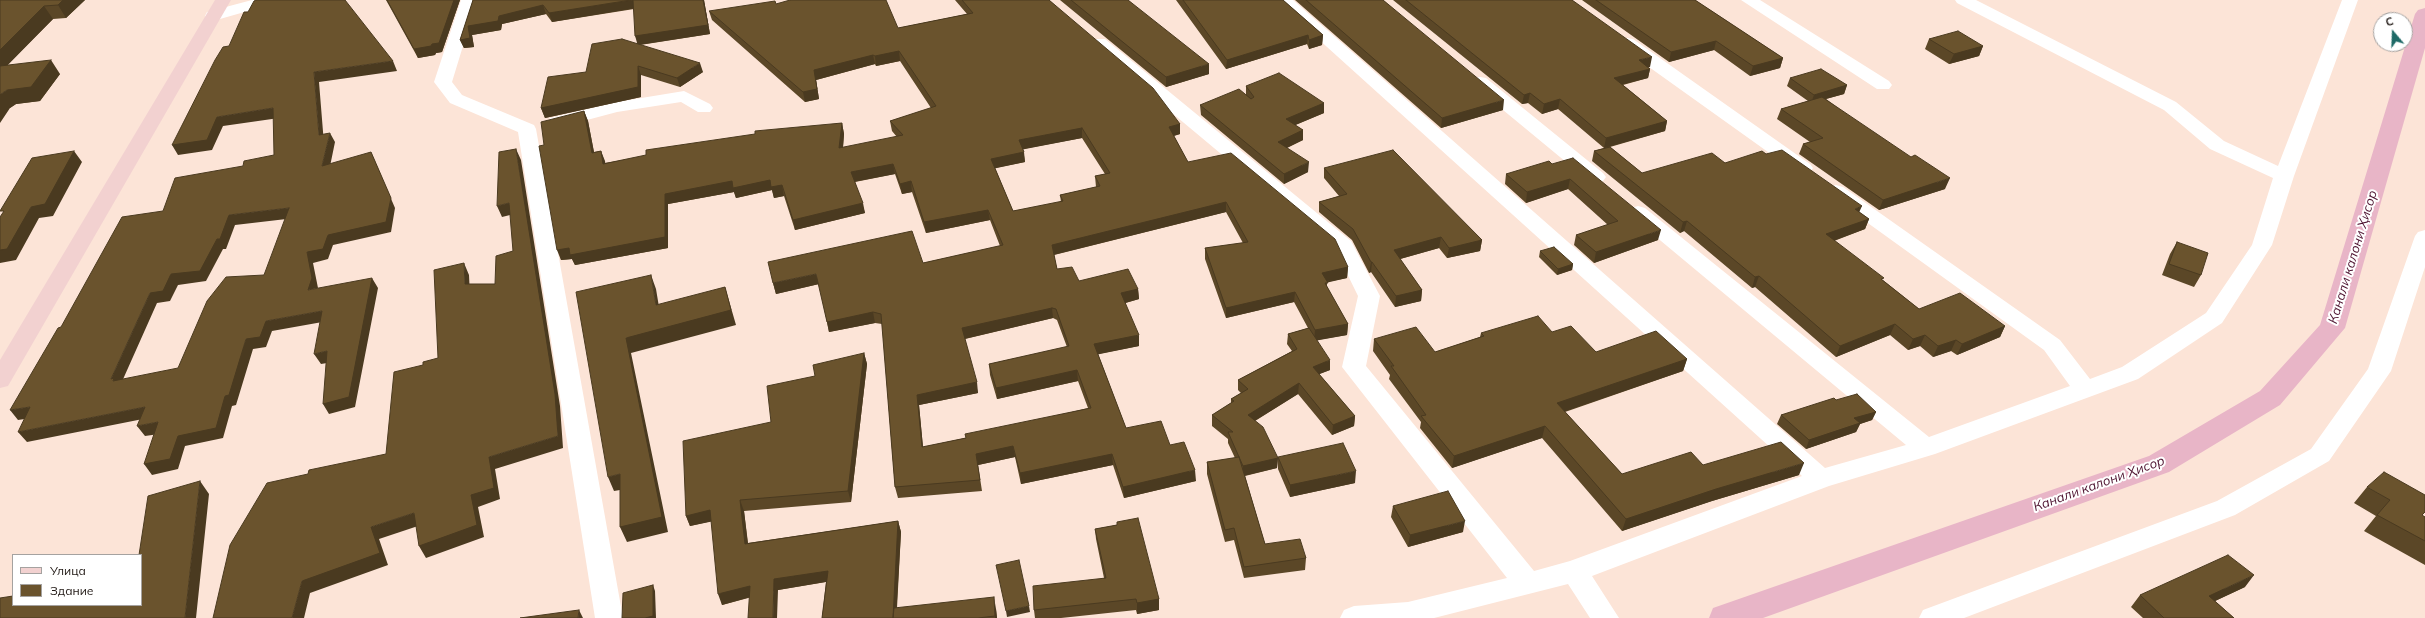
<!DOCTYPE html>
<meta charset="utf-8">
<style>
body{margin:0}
#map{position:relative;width:2425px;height:618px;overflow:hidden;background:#fce4d7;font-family:Mulish,sans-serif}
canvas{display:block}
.legend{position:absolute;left:12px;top:554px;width:130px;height:52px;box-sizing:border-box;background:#fff;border:1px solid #a5a2a0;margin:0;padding:5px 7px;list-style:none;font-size:12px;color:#1e1612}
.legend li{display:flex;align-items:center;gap:8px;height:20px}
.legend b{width:20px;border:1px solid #a5a2a0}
.north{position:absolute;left:2373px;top:12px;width:40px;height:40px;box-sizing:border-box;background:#fff;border:1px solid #a5a2a0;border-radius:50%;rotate:341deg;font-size:11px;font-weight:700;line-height:16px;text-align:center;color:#1e1612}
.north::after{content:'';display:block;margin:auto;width:14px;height:18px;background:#1e6a67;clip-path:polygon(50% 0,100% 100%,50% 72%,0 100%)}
</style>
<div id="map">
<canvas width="2425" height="618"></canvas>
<ul class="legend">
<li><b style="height:5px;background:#f2d1d0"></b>Улица</li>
<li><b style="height:11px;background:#6a532d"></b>Здание</li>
</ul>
<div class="north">С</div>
</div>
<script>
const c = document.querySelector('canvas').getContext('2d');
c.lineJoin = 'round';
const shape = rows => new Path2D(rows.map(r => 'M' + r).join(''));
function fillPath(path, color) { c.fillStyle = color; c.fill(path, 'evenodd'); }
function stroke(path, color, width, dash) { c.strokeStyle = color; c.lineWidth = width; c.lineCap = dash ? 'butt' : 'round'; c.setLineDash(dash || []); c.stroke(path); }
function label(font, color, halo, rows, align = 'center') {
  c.font = font + ' Mulish,sans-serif'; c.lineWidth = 4; c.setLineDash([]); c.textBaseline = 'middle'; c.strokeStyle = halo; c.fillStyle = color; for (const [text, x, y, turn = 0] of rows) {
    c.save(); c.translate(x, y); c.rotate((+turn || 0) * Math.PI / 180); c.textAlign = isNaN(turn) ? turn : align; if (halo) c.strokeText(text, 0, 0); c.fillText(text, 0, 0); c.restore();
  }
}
const canal = shape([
 [2425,8,2425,48,2345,328,2280,405,2169,472,1763,618,1709,618,1713,608,2149,456,2260,391,2320,325,2415,14,2418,10,2425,8]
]);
const street = shape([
 [252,0,278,0,276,3,213,21,207,20,205,16,207,12,252,0],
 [461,0,477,0,452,82,462,95,534,125,536,129,623,618,595,618,518,132,450,103,434,82,461,0],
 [1275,0,1293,0,1825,468,1906,445,1631,216,1628,212,1631,208,1638,206,1645,208,1929,437,2070,386,2044,350,1829,195,1826,191,1829,187,1836,185,1843,187,2060,340,2090,379,2122,367,2206,313,2252,245,2273,178,2210,149,2164,110,1957,3,1955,0,1976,0,2176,102,2224,141,2278,166,2342,0,2358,0,2294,176,2272,245,2222,323,2138,379,1935,454,1829,486,1592,576,1619,618,1590,618,1568,584,1434,618,1340,618,1344,610,1354,606,1408,602,1507,578,1342,367,1358,296,1335,249,1093,47,1090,43,1093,39,1105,39,1351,241,1380,296,1366,366,1534,571,1570,561,1802,476,1275,0],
 [1741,0,1760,0,1889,81,1892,85,1889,89,1877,89,1741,0],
 [1627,38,1633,39,1810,164,1813,168,1810,172,1803,174,1796,172,1621,47,1618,43,1621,39,1627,38],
 [1480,77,1486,78,1603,173,1606,177,1603,181,1596,183,1589,181,1474,86,1471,82,1474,78,1480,77],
 [684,91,710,104,713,108,710,112,698,112,681,102,617,112,557,128,550,126,548,122,550,118,617,102,684,91],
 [2425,230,2425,267,2391,371,2329,461,2235,515,1964,618,1919,618,1923,610,2217,501,2311,449,2368,369,2415,236,2418,232,2425,230]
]);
const secondary = shape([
 [215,0,231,0,8,386,0,388,0,360,215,0]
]);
const wall = shape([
 [0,0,85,0,66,18,53,19,7,65,60,74,40,101,16,104,10,108],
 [386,0,460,0,442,52,436,53,435,55,418,58],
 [473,0,704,0,710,34,640,45,703,72,680,87,641,75,641,97,545,118,541,108,586,72,637,44,634,9,552,22,546,14,502,24,501,30,472,35,474,47,464,48,460,40],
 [955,0,1049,0,1180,124,1180,134,1174,136,1188,162,1348,267,1347,278,1327,282,1327,287,1348,324,1347,335,1317,340,1330,370,1319,374,1355,416,1354,426,1332,435,1298,394,1255,421,1278,458,1277,468,1245,476,1265,544,1306,558,1305,570,1244,578,1234,540,1225,542,1207,474,1207,462,1235,458,1228,443,1228,439,1212,426,1212,415,1231,403,1231,399,1241,393,1238,390,1238,380,1292,351,1287,344,1288,334,1308,328,1294,302,1226,318,1205,259,1205,248,1243,243,1226,212,1054,255,1057,269,1079,281,1138,289,1139,299,1125,303,1139,346,1098,354,1126,428,1170,445,1196,481,1124,498,1113,465,1021,484,1015,457,978,465,982,491,898,498,895,487,882,324,875,323,829,332,819,284,776,294,773,283,923,263,1000,246,990,220,926,233,912,192,902,194,895,174,855,182,865,213,795,230,784,196,774,198,772,190,736,198,734,192,668,204,668,248,575,265,572,259,561,260,544,145,584,111,588,121,594,152,601,151,605,163,842,123,844,134,843,148,897,137,892,131,890,121,931,108,900,61,876,66,875,64,816,80,819,99,805,102,712,20,709,11,898,28,967,14],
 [1082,138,1105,174,1095,176,1096,187,1060,195,1061,202,1013,211,995,168,1025,162,1023,149],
 [1053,318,1057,320,1067,347,989,364,990,375,997,399,1078,381,1088,408,965,438,923,447,919,405,978,393,965,339],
 [1060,0,1128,0,1209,74,1166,87],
 [1176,0,1283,0,1323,35,1322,45,1309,49,1307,44,1226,69],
 [1295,0,1383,0,1503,110,1441,128],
 [1393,0,1572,0,1650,67,1648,67,1650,69,1648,78,1623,85,1667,121,1665,131,1610,147,1642,173,1725,163,1766,154,1859,212,1869,219,1865,229,1834,241,1919,309,2005,326,2000,337,1957,355,1951,351,1933,357,1920,346,1908,350,1890,335,1836,357,1755,287,1752,288,1684,231,1680,233,1592,161,1594,151,1604,148,1558,109,1542,114,1528,103,1522,104],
 [1582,0,1695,0,1783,58,1780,68,1750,76,1714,50,1669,62],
 [1929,39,1983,46,1979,56,1949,64,1925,49],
 [1790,78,1847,85,1844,94,1826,99,1945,189,1879,210,1799,154,1803,144,1810,142,1777,119,1781,109,1808,101,1787,86],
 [1246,86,1324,103,1324,113,1295,125,1303,130,1303,140,1287,148,1308,172,1284,184,1201,115,1200,105,1246,95],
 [1552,164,1658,240,1594,263,1574,245,1576,235,1608,225,1568,189,1526,203,1505,184,1506,174],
 [1324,168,1482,240,1480,251,1447,258,1439,248,1400,259,1422,290,1421,301,1395,307,1371,272,1369,273,1352,240,1319,212,1319,202,1339,196,1324,178],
 [2177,242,2201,275,2194,287,2162,275,2170,254],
 [1540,251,1573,264,1572,270,1557,275,1539,257],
 [1552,332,1596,352,1687,359,1683,371,1565,412,1622,474,1703,465,1799,475,1712,501,1622,531,1542,438,1452,468,1420,428,1421,422,1389,379,1390,375,1373,351,1374,339,1435,352,1480,337,1481,333],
 [864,353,867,364,851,502,744,511,748,543,898,521,901,532,897,608,996,609,997,618,822,618,826,582,778,590,722,605,712,521,690,526,686,516,815,376],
 [1836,400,1876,412,1872,420,1860,424,1856,432,1806,449,1777,424,1781,415],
 [1278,457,1355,483,1290,497,1278,469],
 [2367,487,2425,517,2425,565,2364,531,2376,516,2354,503],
 [1393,506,1463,532,1408,547,1391,517],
 [1117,522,1159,599,1159,610,1137,614,1136,610,1061,618,1035,618,1034,610,1104,578,1096,539,1095,529,1117,525],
 [2245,587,2215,601,2234,618,2143,618,2131,607,2140,595]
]);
const shadedWall = shape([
 [63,0,85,0,66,18,58,5],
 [454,0,460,0,442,52,436,53,435,55,418,58,414,49,432,44],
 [633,0,636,8,552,22,549,13],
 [703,0,704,0,710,34,638,45,635,36],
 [543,5,546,14,502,24,501,30,472,35,474,47,464,48,460,40,468,26,499,16],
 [44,6,53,19,0,73,0,50],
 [1308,35,1307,44,1226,69,1227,60],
 [1323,35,1322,45,1309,49,1309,40],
 [1716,41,1714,50,1669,62,1671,52],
 [1983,46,1979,56,1949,64,1954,54],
 [899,51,900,61,876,66,875,56],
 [873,55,875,64,816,80,819,99,805,102,803,92,814,70],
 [1652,57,1650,67,1637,70,1639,60],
 [1783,58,1780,68,1750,76,1753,66],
 [51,60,60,74,40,101,16,104,10,108,0,123,0,95,1,94],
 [393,61,397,71,319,82,324,144,319,135,314,72],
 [700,63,703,72,680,87,677,78],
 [1209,64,1209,74,1166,87,1166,77],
 [638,66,641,75,641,97,545,118,541,108],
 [1650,69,1648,78,1612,87,1614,78],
 [1847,85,1844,94,1811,103,1814,95],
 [1530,93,1528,103,1522,104,1524,95],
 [1560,99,1558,109,1542,114,1544,104],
 [1504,100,1503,110,1441,128,1442,118],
 [1324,103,1324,113,1286,129,1286,119],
 [273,108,279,118,223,126,212,150,178,155,172,145,217,117],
 [584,111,588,121,596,163,592,153],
 [1667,121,1665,131,1604,148,1606,138],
 [842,123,844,134,842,158,839,148],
 [1180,124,1180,134,1169,137,1169,127],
 [1082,128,1082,138,1020,150,1019,140],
 [1303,130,1303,140,1278,152,1278,142],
 [330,133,335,142,328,176,322,166],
 [516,149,521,160,560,406,563,448,495,469,500,499,478,507,484,537,426,558,419,546,489,457,558,436],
 [74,151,82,162,53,216,39,218,16,260,0,263,0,250,31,207],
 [601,151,605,161,607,174,603,164],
 [371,152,395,208,391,232,333,245,328,259,313,263,318,288,308,290,307,252,328,235],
 [1024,152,1025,162,992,169,991,159],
 [1309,162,1308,172,1284,184,1284,174],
 [893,164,895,174,853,182,851,172],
 [1950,178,1945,189,1879,210,1883,200],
 [1570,179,1568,189,1526,203,1527,192],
 [770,180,782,185,784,196,774,198,772,190,736,198,734,192,668,204,668,248,575,265,572,259,561,260,557,250,665,194,732,181],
 [911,181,912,192,902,194,900,184],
 [1226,202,1226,212,1053,255,1052,245],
 [509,203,514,214,502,217,497,206],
 [863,203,865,213,795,230,793,220],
 [1862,206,1857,217,1855,209],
 [289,208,295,218,235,225,226,249,223,249,206,281,178,285,170,301,157,303,120,386,111,379,150,293,171,274,229,215],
 [988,210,990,220,926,233,924,222],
 [1869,219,1865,229,1822,245,1826,234],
 [1687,221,1684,231,1680,233,1683,222],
 [1661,230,1658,240,1594,263,1596,252],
 [1441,237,1439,248,1393,261,1394,250],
 [1482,240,1480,251,1447,258,1449,248],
 [1371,262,1372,262,1371,272,1369,273],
 [464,263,469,275,470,296,465,284],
 [1573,264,1572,270,1557,275,1558,269],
 [1348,267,1347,278,1321,284,1322,273],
 [816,274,819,284,776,294,773,283],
 [651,275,656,289,661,319,656,305],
 [1759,276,1755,287,1752,288,1755,277],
 [372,278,378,288,355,407,329,414,323,404],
 [725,287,736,325,631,353,668,532,627,542,620,527,626,338],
 [1138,289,1139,299,1122,304,1121,293],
 [1422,290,1421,301,1395,307,1396,296],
 [1295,292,1294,302,1226,318,1226,308],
 [1052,308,1053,318,964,339,962,328],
 [322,311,328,321,272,331,266,347,253,349,236,405,232,406,223,438,185,446,178,469,152,475,144,464,225,396,246,339,266,321],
 [873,312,875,323,829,332,827,322],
 [1348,324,1347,335,1314,341,1315,330],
 [1895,324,1890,335,1836,357,1840,346],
 [2005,326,2000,337,1957,355,1962,344],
 [1139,335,1139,346,1095,355,1094,344],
 [1925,335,1920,346,1908,350,1913,339],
 [1956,340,1951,351,1933,357,1938,346],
 [327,351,333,362,321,364,314,354],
 [864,353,867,364,851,502,848,491],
 [1687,359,1683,371,1554,415,1557,403],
 [1330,360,1330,370,1312,377,1313,367],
 [1077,370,1078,381,997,399,996,388],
 [977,382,978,393,919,405,924,458,922,447,917,395],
 [1299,383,1298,394,1248,425,1248,415],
 [30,407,38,417,18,420,10,410],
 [145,407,153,417,27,442,18,432],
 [1876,412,1872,420,1860,424,1856,432,1806,449,1809,440,1854,418],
 [1355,416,1354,426,1332,435,1333,425],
 [158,422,166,433,145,436,137,426],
 [1545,426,1542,438,1452,468,1454,456],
 [1013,446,1015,457,978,465,976,454],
 [1112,454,1113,465,1021,484,1020,473],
 [1278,458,1277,468,1243,476,1243,466],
 [1804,463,1799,475,1712,501,1622,531,1626,519,1716,489],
 [1195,470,1196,481,1124,498,1123,487],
 [1356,471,1355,483,1290,497,1290,485],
 [620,474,626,489,614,491,608,477],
 [200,481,209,494,196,618,185,618],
 [740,500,744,511,749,554,745,544],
 [710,510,714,521,690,526,686,516],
 [414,513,421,525,379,539,388,565,310,593,304,618,292,618,302,581,371,527],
 [898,521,901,532,896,618,893,618],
 [1465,521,1463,532,1408,547,1410,535],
 [828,571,831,581,778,590,777,618,773,618,774,579],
 [2254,575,2245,587,2200,608,2209,596],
 [653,585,655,591,656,618,645,618],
 [750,586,754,596,722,605,718,594],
 [994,597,996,609,997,618,995,618,995,616],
 [1159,599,1159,610,1137,614,1137,603],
 [1029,606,1030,612,1007,617,1006,611],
 [579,610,583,618,578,618]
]);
const building = shape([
 [0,0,63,0,58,5,44,6,0,50,0,0],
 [256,0,345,0,393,61,314,72,319,135,330,133,322,166,371,152,391,198,386,222,328,235,323,249,307,252,312,278,308,290,372,278,349,397,323,404,327,351,314,354,322,311,266,321,260,337,246,339,229,395,225,396,216,428,178,436,170,459,144,464,158,422,137,426,145,407,18,432,30,407,10,410,58,328,61,327,122,217,163,211,175,178,243,166,244,161,274,155,273,108,217,117,207,140,172,145,215,60,223,47,229,46,244,12,248,12,254,1,256,0],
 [289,208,264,275,226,277,207,301,178,368,113,381,114,378,111,379,150,293,163,291,171,274,200,271,217,239,220,239,229,215,289,208],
 [387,0,454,0,439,43,432,44,431,46,414,49,387,0],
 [473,0,631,0,549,13,543,5,499,16,498,21,468,26,470,38,460,40,473,0],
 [633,0,703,0,708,25,635,36,633,0],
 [790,0,886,0,898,28,973,13,962,0,1049,0,1153,88,1180,124,1169,127,1188,162,1231,153,1335,239,1348,267,1322,273,1328,283,1325,283,1348,324,1315,330,1295,292,1226,308,1205,248,1248,242,1226,202,1052,245,1057,269,1072,267,1079,281,1128,269,1138,289,1121,293,1139,335,1094,344,1126,428,1161,421,1170,445,1184,442,1195,470,1123,487,1112,454,1020,473,1013,446,976,454,980,480,895,487,881,314,873,312,827,322,816,274,773,283,768,262,912,231,923,263,1003,245,988,210,924,222,911,181,900,184,893,164,851,172,863,203,793,220,782,185,771,187,770,180,733,188,732,181,665,194,665,237,570,255,569,248,557,250,539,146,544,145,541,122,584,111,592,153,601,151,603,164,646,155,646,150,755,134,755,131,842,123,839,148,903,135,890,121,936,106,899,51,875,56,873,55,814,70,817,89,803,92,709,11,775,1,776,4,790,0],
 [1082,128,1110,173,1095,176,1100,186,1060,195,1063,201,1013,211,991,159,1024,152,1019,140,1082,128],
 [1052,308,1056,309,1069,346,989,364,996,388,1077,370,1091,408,965,434,966,438,922,447,917,395,977,382,962,328,1052,308],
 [1071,0,1128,0,1209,64,1166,77,1071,0],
 [1183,0,1283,0,1323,35,1309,40,1308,35,1227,60,1183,0],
 [1306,0,1383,0,1504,100,1442,118,1306,0],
 [1406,0,1572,0,1652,57,1639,60,1650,69,1614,78,1667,121,1606,138,1560,99,1544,104,1530,93,1524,95,1406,0],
 [1596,0,1695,0,1783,58,1753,66,1716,41,1671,52,1596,0],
 [1958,31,1983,46,1954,54,1929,39,1958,31],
 [622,39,700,63,677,78,638,66,638,87,541,108,548,77,586,72,592,44,622,39],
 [51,60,31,87,7,90,1,94,0,95,0,66,51,60],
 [1821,69,1847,85,1814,95,1790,78,1821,69],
 [1279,73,1324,103,1286,119,1303,130,1278,142,1309,162,1284,174,1200,105,1239,89,1251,99,1254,97,1246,86,1279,73],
 [1822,97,1911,157,1915,155,1950,178,1883,200,1803,144,1823,138,1781,109,1822,97],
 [1610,147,1642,173,1712,153,1725,163,1762,151,1766,154,1782,150,1862,206,1855,209,1869,219,1826,234,1884,278,1881,279,1919,309,1960,293,2005,326,1962,344,1956,340,1938,346,1925,335,1913,339,1895,324,1840,346,1759,276,1755,277,1687,221,1683,222,1594,151,1610,147],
 [516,149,555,394,558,436,489,457,494,488,471,495,477,525,419,546,414,513,371,527,380,553,302,581,292,618,213,618,230,545,267,483,308,474,309,470,386,454,394,372,423,365,423,362,438,358,434,270,464,263,465,284,495,284,496,256,513,251,509,203,497,206,499,152,516,149],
 [1393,150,1482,240,1449,248,1441,237,1394,250,1422,290,1396,296,1372,262,1371,262,1353,229,1319,202,1347,194,1324,168,1393,150],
 [74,151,45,204,31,207,7,249,0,250,0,217,4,211,0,211,32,158,74,151],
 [1573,158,1661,230,1596,252,1576,235,1618,221,1570,179,1527,192,1506,174,1549,161,1552,164,1573,158],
 [2177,242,2208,253,2201,275,2169,264,2177,242],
 [1554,247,1573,264,1558,269,1540,251,1554,247],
 [651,275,656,305,725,287,731,310,626,338,662,517,620,527,620,474,608,477,576,292,651,275],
 [1538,316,1552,332,1571,326,1596,352,1656,331,1687,359,1557,403,1622,474,1691,452,1703,465,1781,442,1804,463,1716,489,1626,519,1545,426,1454,456,1421,416,1426,415,1391,366,1394,366,1374,339,1416,327,1435,352,1484,336,1481,333,1538,316],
 [1309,328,1330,360,1313,367,1355,416,1333,425,1299,383,1248,415,1263,427,1278,458,1243,466,1228,432,1233,432,1212,415,1234,401,1231,399,1248,389,1238,380,1297,349,1288,334,1309,328],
 [864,353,848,491,740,500,745,544,898,521,893,618,822,618,828,571,774,579,773,618,748,618,750,586,718,594,710,510,686,516,683,441,771,422,767,386,815,376,813,365,864,353],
 [1857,394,1876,412,1854,418,1860,423,1809,440,1781,415,1834,398,1836,400,1857,394],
 [1343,443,1356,471,1290,485,1278,457,1343,443],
 [1239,457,1265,544,1300,539,1306,558,1244,567,1234,528,1225,530,1207,462,1239,457],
 [2384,472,2425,495,2425,512,2422,515,2425,517,2425,541,2377,515,2390,500,2367,487,2384,472],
 [200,481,185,618,0,618,0,598,13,596,13,605,141,605,141,555,139,555,148,496,200,481],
 [1448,491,1465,521,1410,535,1393,506,1448,491],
 [1138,518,1159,599,1137,603,1136,599,1034,610,1033,586,1106,578,1095,529,1117,525,1117,522,1138,518],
 [2228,555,2254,575,2209,596,2234,618,2164,618,2140,595,2228,555],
 [1019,560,1029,606,1006,611,996,565,1019,560],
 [653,585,653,616,645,618,622,618,623,593,653,585],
 [994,597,995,616,978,618,893,618,894,608,994,597],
 [579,610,578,618,520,618,579,610]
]);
const waterNames = [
 ["Канали калони Ҳисор",2353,257,-73],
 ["Канали калони Ҳисор",2099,484,-20]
];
fillPath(canal, '#e8b5c7');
fillPath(street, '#fff');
fillPath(secondary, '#f2d1d0');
fillPath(wall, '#5b4727');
fillPath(shadedWall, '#4a3a20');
fillPath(building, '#6a532d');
stroke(building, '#4a3a20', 1);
label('italic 13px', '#4c112e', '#fff', waterNames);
</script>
